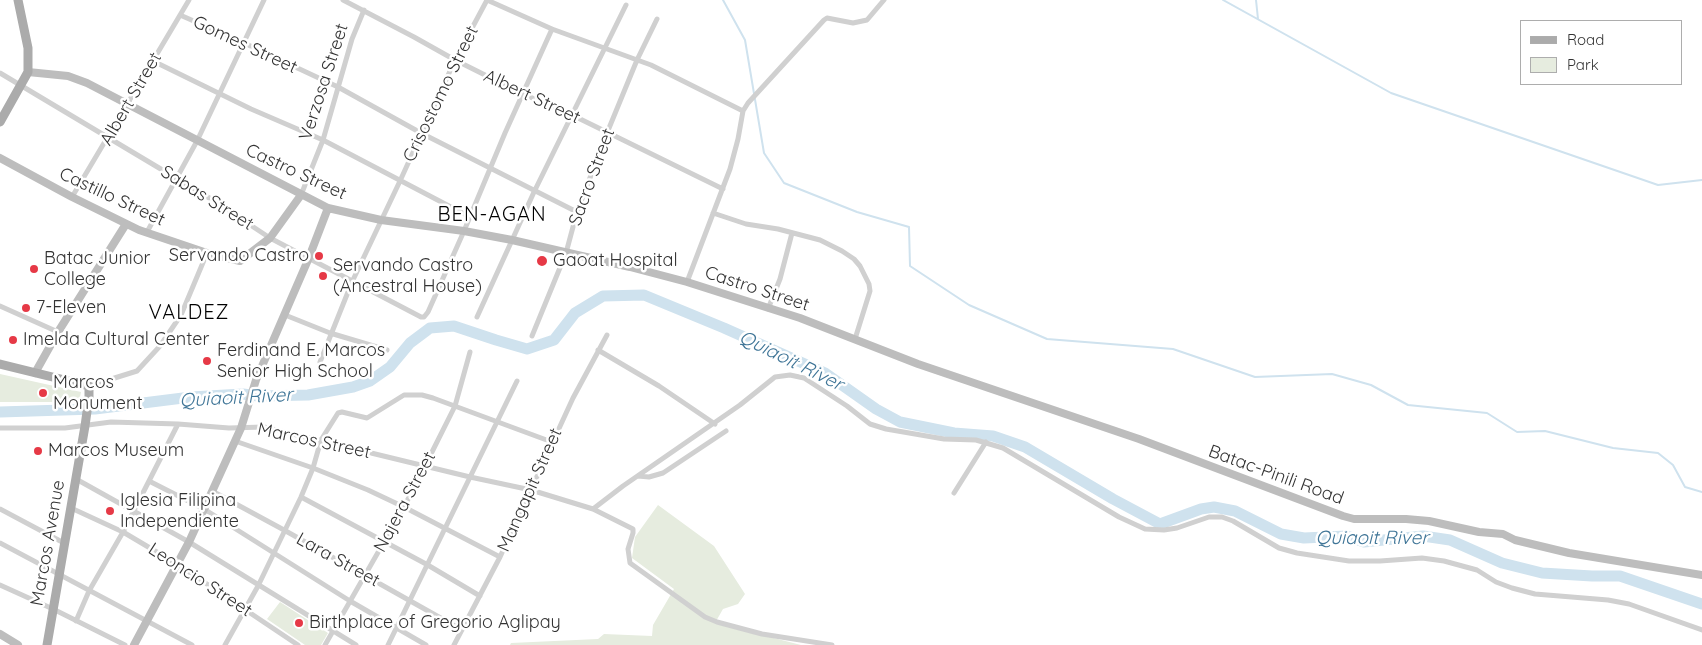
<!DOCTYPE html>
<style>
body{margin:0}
#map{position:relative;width:1702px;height:645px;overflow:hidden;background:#fff;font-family:Quicksand,sans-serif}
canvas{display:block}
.legend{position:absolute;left:1520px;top:20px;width:162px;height:65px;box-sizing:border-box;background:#fff;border:1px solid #adadad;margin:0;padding:6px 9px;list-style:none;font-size:15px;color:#333}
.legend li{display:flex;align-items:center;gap:10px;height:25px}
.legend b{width:25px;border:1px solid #adadad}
</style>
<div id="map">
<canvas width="1702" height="645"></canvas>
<ul class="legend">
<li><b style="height:6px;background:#ababab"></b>Road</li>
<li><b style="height:14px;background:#e6ecdf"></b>Park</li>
</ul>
</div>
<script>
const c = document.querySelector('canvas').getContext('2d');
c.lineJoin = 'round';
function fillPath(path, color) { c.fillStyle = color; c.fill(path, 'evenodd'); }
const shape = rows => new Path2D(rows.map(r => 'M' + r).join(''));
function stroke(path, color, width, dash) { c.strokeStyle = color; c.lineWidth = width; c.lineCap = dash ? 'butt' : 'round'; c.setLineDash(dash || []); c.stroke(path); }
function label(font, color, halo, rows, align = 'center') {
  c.font = font + ' Quicksand,sans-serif'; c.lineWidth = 5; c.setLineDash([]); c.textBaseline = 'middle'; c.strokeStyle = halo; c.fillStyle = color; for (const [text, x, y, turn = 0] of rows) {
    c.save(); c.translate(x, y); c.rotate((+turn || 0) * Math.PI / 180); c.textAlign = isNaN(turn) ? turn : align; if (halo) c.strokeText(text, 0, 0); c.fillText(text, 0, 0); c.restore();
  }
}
const green = shape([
 [0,374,81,392,79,402,0,402],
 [658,505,714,546,745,594,738,604,723,609,715,623,801,645,510,645,511,643,598,639,604,634,652,636,653,625,674,589,632,558,635,537],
 [280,602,328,633,321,645,305,645,267,619]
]);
const stream = shape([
 [723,0,745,40,764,153,784,183,857,212,909,227,910,266,969,305,1047,339,1173,349,1255,377,1332,374,1371,385,1408,405,1487,413,1517,432,1545,431,1613,448,1658,453,1673,465,1685,487,1702,492],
 [1223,0,1391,93,1658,185,1702,180],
 [1256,0,1258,19]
]);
const river = shape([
 [0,412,95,409,191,397,243,394,258,396,308,395,353,387,370,381,390,367,410,343,430,328,454,326,496,340,527,349,554,340,575,313,603,296,644,295,724,328,825,373,876,409,900,422,954,433,993,436,1025,447,1113,499,1160,524,1201,509,1214,507,1235,511,1281,534,1304,538,1347,536,1364,542,1423,536,1450,540,1502,563,1542,573,1592,576,1620,576,1702,604]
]);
const street = shape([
 [343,0,414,37,455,60,523,94,572,115,723,189],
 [487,0,552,29,651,65,743,111],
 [180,15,244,43,338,87,421,133,577,212],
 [153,61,251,109,323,140,470,217],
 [0,73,211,199,270,238,421,317,424,317,428,312,464,231,505,133,552,29],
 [301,195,323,140,352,39,364,10],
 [72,197,189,0],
 [713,213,746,224,778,229,820,240,842,251,854,259,860,266,869,284,870,291,855,339],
 [147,232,197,141,264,0],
 [687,282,730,169,738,139,743,111,748,103,824,20,827,18,853,23,867,20,884,0],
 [0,306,58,332],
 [768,309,780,279,792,233],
 [285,315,330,333,387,350],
 [477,317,534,192,626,5],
 [532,336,566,253,577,212,607,133,637,60,657,19],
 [598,350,659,386,715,424],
 [320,362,352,282,400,181,455,60,487,0],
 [89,386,137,371,160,346,181,315,207,253],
 [0,428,65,428,111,422,178,424,229,428,264,427,470,477,531,490,593,509,633,529,633,533,628,549,630,563,705,617,717,622,762,634,832,645],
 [235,441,313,468,368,490,404,507,500,557],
 [638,476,649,477,663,473,726,431],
 [76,479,189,542,356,645],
 [149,481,204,509,350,601,426,645],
 [212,491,284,530,462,630],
 [954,493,986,442],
 [301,497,426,564,480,596],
 [71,508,123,532,177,564,298,645],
 [0,509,64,543],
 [593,509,623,486,740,405,775,377,790,375,804,378,847,406,870,424,886,429,944,439,976,440,1003,448,1119,517,1145,529,1164,530,1177,528,1209,517,1222,517,1233,521,1279,548,1297,553,1349,561,1380,561,1422,558,1444,561,1477,570,1496,582,1512,588,1535,594,1608,600,1629,604,1702,630],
 [0,543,192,645],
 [0,585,53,609,125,645],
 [76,621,89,591,123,532,178,424],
 [225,645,258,586,301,497,313,468,321,440,338,413,342,412,367,418,404,395,422,395,433,398,552,442],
 [325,645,404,507,425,466,455,406,470,352],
 [388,645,517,381],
 [454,645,500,557,573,398,607,335]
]);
const secondary = shape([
 [28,72,68,76,87,83,328,208,381,220,464,231,512,240,630,267,687,282,800,318,918,364,1139,439,1343,516,1354,519,1406,519,1429,521,1479,532,1503,534,1515,540,1569,553,1702,575],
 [0,158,72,197,139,230,207,253,240,261,270,238,301,195],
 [35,373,58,332,126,224],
 [0,634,18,645],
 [134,645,189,542,241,428,256,380,308,260,328,208]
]);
const primary = shape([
 [0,122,28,72,28,48,18,0],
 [0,364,89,386,89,397,85,426,47,645]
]);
const markers = [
 [319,256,5,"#e63946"],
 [542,261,6,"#e63946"],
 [34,269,5,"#e63946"],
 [323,276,5,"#e63946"],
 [26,308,5,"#e63946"],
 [13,340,5,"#e63946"],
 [207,361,5,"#e63946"],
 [43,393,5,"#e63946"],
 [38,451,5,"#e63946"],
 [110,511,5,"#e63946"],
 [299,623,5,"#e63946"]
];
const streetNames = [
 ["Gomes Street",245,45,25],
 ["Verzosa Street",324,82,-72],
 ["Crisostomo Street",441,94,-64],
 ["Albert Street",532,97,25],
 ["Albert Street",131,99,-60],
 ["Castro Street",296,172,25],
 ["Sacro Street",592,177,-70],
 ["Castillo Street",112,197,25],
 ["Sabas Street",207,198,32],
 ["Castro Street",757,289,18],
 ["Marcos Street",314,441,12],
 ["Batac-Pinili Road",1276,475,20],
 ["Mangapit Street",530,490,-66],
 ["Najera Street",405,502,-62],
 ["Marcos Avenue",48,543,-80],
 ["Lara Street",338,560,29],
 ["Leoncio Street",200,580,33]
];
const poiNames = [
 ["Servando Castro",309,256,"right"],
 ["Batac Junior",44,259],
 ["College",44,280],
 ["Gaoat Hospital",553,261],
 ["Servando Castro",333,266],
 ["(Ancestral House)",333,287],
 ["7-Eleven",36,308],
 ["Imelda Cultural Center",23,340],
 ["Ferdinand E. Marcos",217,351],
 ["Senior High School",217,372],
 ["Marcos",53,383],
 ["Monument",53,404],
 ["Marcos Museum",48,451],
 ["Iglesia Filipina",120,501],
 ["Independiente",120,522],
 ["Birthplace of Gregorio Aglipay",309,623]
];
const waterNames = [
 ["Quiaoit River",791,361,26],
 ["Quiaoit River",236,398,-3],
 ["Quiaoit River",1372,538]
];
const quarterNames = [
 ["BEN-AGAN",492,215],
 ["VALDEZ",189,313]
];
fillPath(green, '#e6ecdf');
stroke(stream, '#cfe2ee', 2);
stroke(river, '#cfe2ee', 11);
stroke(street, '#d0d0d0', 5);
stroke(secondary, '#bdbdbd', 8);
stroke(primary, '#ababab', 9);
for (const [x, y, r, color] of markers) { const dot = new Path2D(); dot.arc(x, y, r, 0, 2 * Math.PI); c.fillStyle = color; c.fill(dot); stroke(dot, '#fff', 2); }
label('18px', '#333', '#fff', streetNames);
label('18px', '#333', '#fff', poiNames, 'left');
label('italic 19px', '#3f7597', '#fff', waterNames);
c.letterSpacing = '1px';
label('20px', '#000', '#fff', quarterNames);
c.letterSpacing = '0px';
</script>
